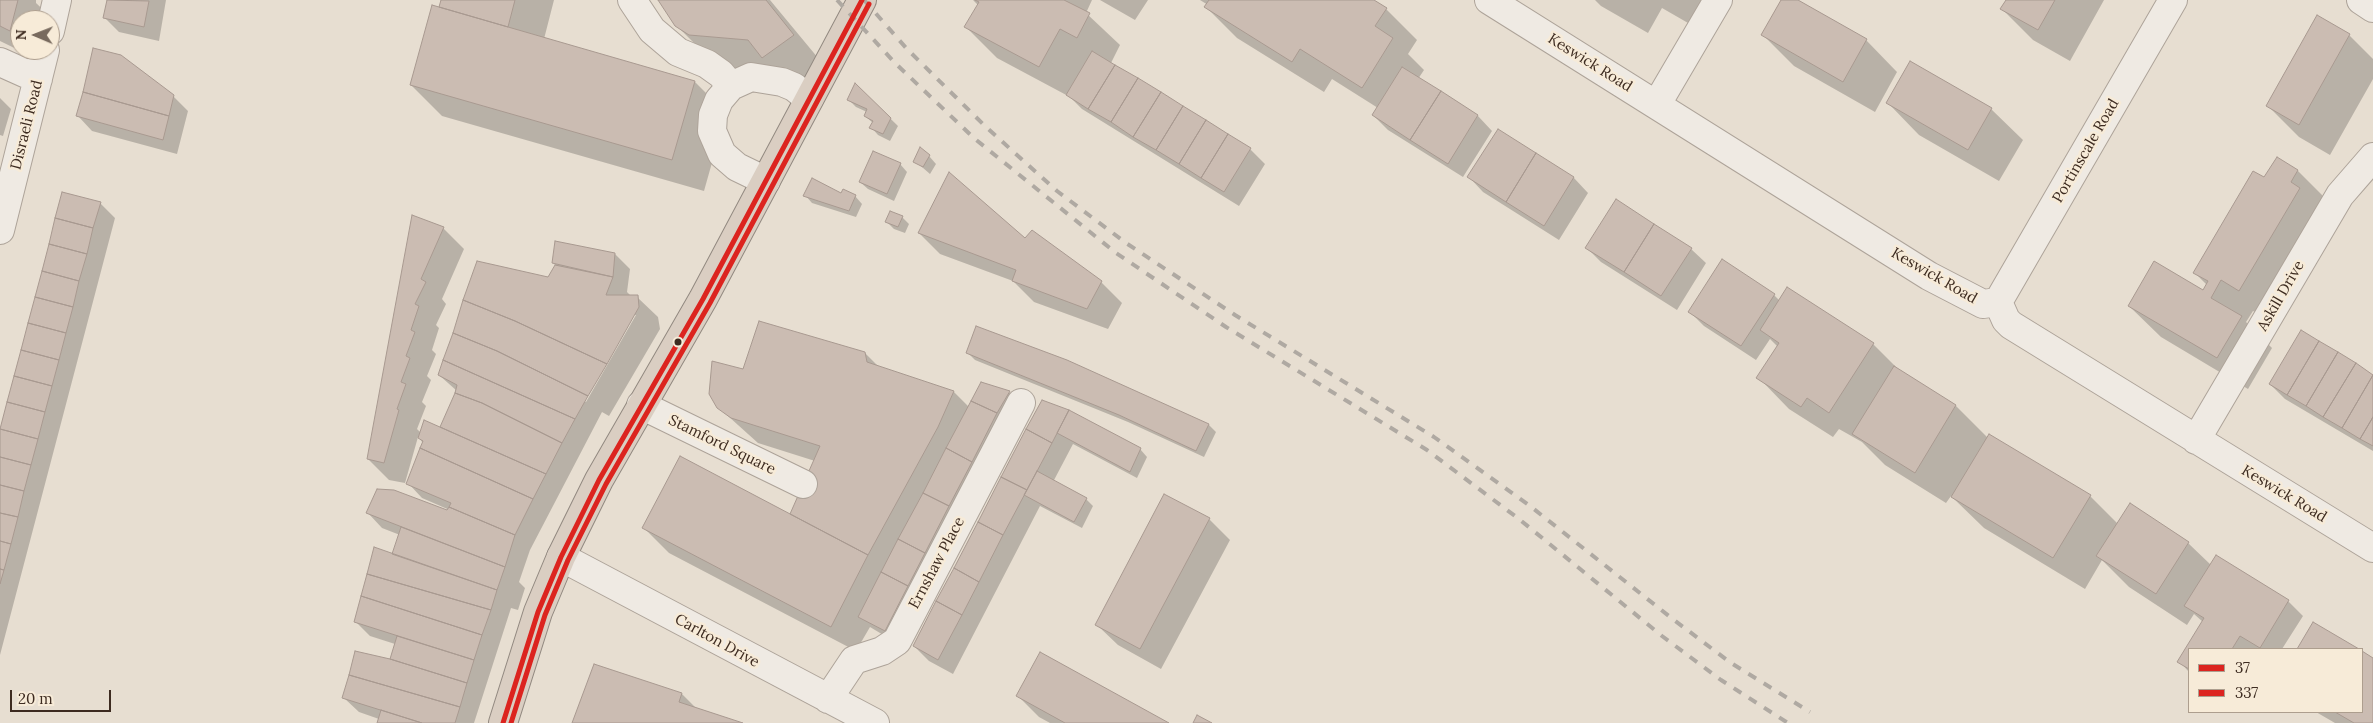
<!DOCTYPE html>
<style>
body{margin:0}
#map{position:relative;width:2373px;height:723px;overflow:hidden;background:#e7ded1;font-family:Lora,serif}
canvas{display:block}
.legend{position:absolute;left:2188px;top:648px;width:175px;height:65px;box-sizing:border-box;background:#f7ebd8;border:1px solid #ad9e8e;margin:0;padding:6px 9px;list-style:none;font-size:15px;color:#3d2b20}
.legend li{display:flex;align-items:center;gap:10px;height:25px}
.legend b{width:25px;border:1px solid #ad9e8e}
.north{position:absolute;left:10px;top:10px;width:50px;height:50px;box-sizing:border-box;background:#f7ebd8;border:1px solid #ad9e8e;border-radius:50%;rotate:271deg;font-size:14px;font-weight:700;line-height:20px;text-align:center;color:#3d2b20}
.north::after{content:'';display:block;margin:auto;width:18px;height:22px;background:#786a5e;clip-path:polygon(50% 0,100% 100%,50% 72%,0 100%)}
.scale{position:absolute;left:10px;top:690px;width:101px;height:22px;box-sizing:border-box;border:2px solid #3d2b20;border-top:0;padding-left:6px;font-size:15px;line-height:18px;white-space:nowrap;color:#3d2b20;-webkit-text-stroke:4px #f7ebd8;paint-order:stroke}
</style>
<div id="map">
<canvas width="2373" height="723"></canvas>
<ul class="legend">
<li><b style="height:6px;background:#dc241f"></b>37</li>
<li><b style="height:6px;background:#dc241f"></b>337</li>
</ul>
<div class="north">N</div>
<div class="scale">20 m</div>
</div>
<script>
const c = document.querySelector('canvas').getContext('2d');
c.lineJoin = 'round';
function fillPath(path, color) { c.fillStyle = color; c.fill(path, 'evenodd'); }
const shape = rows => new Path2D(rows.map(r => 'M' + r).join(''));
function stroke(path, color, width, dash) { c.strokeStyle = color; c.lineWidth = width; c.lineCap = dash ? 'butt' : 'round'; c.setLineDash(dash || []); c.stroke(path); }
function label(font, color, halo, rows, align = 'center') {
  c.font = font + ' Lora,serif'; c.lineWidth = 5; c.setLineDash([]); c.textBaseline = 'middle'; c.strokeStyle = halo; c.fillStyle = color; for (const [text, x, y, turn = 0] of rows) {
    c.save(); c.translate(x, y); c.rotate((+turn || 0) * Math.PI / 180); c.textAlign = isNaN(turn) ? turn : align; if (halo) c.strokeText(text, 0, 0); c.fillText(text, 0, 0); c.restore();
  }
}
const shadow = shape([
 [0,0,36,0,36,3,53,19,20,20,20,50,44,50,41,61,0,41],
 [108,0,166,0,159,41,119,32,105,18],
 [442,0,554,0,544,39,695,82,726,113,704,191,442,116,411,85],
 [659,0,770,0,828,70,798,92,734,71,711,60,676,25],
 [973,0,1092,0,1086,13,1120,45,1111,63,1250,149,1265,164,1239,206,1082,109,1070,97,997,58,966,27,978,5],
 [1100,0,1148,0,1135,20],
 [1200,0,1371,0,1386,9,1417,40,1408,54,1424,70,1418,79,1478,116,1492,131,1463,177,1388,130,1373,115,1378,108,1332,79,1324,92,1237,38,1206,7,1208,5],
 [1595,0,1710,0,1695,27,1662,8,1648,33,1601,6],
 [1782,0,1796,0,1866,40,1897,72,1875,112,1794,66,1762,34],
 [2007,0,2104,0,2070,61,2033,40,2002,9],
 [2349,35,2373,59,2373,79,2330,155,2299,137,2268,106],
 [856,85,898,126,890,141,878,135,871,127,873,123,865,116,867,112,856,107,849,100],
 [173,96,188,111,177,154,92,131,78,116],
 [0,98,11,109,3,136,0,135],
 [1888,103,1991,109,2023,140,1999,181,1919,135],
 [1498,131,1574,178,1588,193,1559,240,1483,192,1469,177],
 [929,156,936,164,930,174,915,161],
 [900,164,907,172,894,201,868,189,860,182],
 [2298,171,2329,202,2271,321,2253,311,2246,322,2272,348,2248,389,2161,337,2129,306,2203,292,2207,285,2195,273,2265,179],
 [842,194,855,196,862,204,856,217,812,203,805,195],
 [100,203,115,218,0,655,0,435],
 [413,217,443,228,464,249,442,299,446,304,436,325,439,328,432,350,436,354,427,376,431,380,422,402,426,406,417,429,421,433,440,429,456,393,457,391,439,375,549,278,556,266,553,263,615,254,630,269,627,292,631,296,637,297,658,317,660,329,609,416,602,412,530,550,519,582,525,588,518,610,511,608,474,723,378,723,379,719,359,712,344,698,391,661,395,644,370,636,355,621,393,555,400,535,382,528,368,513,452,513,452,511,422,498,408,483,423,443,418,437,405,483,389,480,368,459],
 [633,315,636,315,586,402,584,401],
 [902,217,909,224,905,233,894,229,887,222],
 [919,233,1025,239,1101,282,1122,303,1108,329,1034,302,1013,281,940,254],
 [1587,248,1691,249,1706,263,1677,310,1601,262],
 [1774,295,1780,301,1873,344,1901,372,1956,406,1988,438,2090,496,2118,524,2130,505,2188,543,2211,565,2216,557,2288,601,2303,616,2282,649,2189,649,2189,672,2179,661,2203,622,2194,614,2187,625,2129,587,2102,560,2085,589,1984,528,1951,496,1946,503,1885,465,1862,442,1839,429,1833,437,1789,409,1758,377,1778,347,1770,339,1756,360,1704,326,1690,312],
 [2301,332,2373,375,2373,451,2285,399,2270,384],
 [967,352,1067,361,1209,425,1216,432,1204,457,1128,422,975,360],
 [865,353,879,367,954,392,969,407,1009,392,1024,406,900,645,870,627,856,651,669,553,644,528,790,515,815,461,758,443,718,407,744,371],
 [1043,402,1140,449,1147,457,1137,478,1073,444,1053,482,1086,499,1093,506,1082,528,1040,506,953,674,929,661,914,646],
 [1209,519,1230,540,1161,669,1118,645,1097,625],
 [2314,624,2356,649,2298,649],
 [2362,652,2373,659,2373,723,2335,723,2316,712,2362,712],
 [682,694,697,709,739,723,574,723],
 [1018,696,1166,723,1050,723,1039,717]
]);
const building = shape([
 [0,0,18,0,10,31,0,26,0,0],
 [107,0,149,1,144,27,103,18,107,0],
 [441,0,515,0,508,27,439,7,441,0],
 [658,0,766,0,794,35,762,58,748,40,689,35,675,26,658,0],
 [975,0,1064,0,1090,13,1077,38,1060,29,1039,67,964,27,979,2,975,0],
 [1209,0,1374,0,1387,8,1375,26,1393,38,1362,88,1300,49,1292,62,1204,7,1209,0],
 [1781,0,1798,0,1867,39,1843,82,1761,35,1781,0],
 [2006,0,2055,0,2038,30,2000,9,2006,0],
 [432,5,695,81,672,160,410,85,432,5],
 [2317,15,2350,34,2299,125,2266,106,2317,15],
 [93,48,121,55,174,95,169,116,83,92,93,48],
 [1092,51,1115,65,1088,109,1066,95,1092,51],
 [1910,61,1992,108,1968,150,1886,103,1910,61],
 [1115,65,1138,78,1111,122,1088,109,1115,65],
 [1402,67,1441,91,1410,140,1372,115,1402,67],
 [1138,78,1161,92,1133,137,1111,122,1138,78],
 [855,83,891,118,883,134,869,128,873,121,864,116,867,109,847,100,855,83],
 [1441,91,1478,115,1448,164,1410,140,1441,91],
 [83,92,169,116,163,140,76,116,83,92],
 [1161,92,1183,106,1156,150,1133,137,1161,92],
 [1183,106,1206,120,1179,164,1156,150,1183,106],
 [1206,120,1228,134,1201,178,1179,164,1206,120],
 [1498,129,1536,153,1506,202,1467,177,1498,129],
 [1228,134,1251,148,1224,192,1201,178,1228,134],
 [920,147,930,155,923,167,913,162,920,147],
 [873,151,901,163,887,194,859,182,873,151],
 [1536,153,1574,177,1544,226,1506,202,1536,153],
 [2277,157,2298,170,2291,182,2300,188,2239,291,2221,280,2211,298,2242,316,2217,358,2128,306,2154,261,2203,290,2208,281,2193,273,2253,171,2264,177,2277,157],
 [949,172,1025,238,1032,230,1102,281,1087,309,1012,281,1016,270,918,233,949,172],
 [812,178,841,193,843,189,856,195,849,211,803,196,812,178],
 [62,192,101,202,93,228,55,218,62,192],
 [1616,199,1654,224,1624,272,1585,248,1616,199],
 [890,211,903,216,898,227,885,222,890,211],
 [412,215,444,227,421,279,426,282,415,304,419,306,411,330,415,332,406,356,410,358,401,382,406,384,397,409,399,410,384,463,367,459,412,215],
 [55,218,93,228,87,254,49,244,55,218],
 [1654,224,1692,248,1661,296,1624,272,1654,224],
 [555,241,615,253,613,277,552,263,555,241],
 [49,244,87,254,79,281,42,271,49,244],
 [1722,259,1775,294,1741,346,1688,312,1722,259],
 [477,261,548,277,555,265,613,277,606,295,638,295,639,307,607,364,515,321,463,300,477,261],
 [42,271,79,281,73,307,35,297,42,271],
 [1787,287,1874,343,1829,413,1807,398,1801,407,1756,378,1779,343,1760,330,1787,287],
 [35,297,73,307,66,333,28,323,35,297],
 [463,300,515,321,607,364,588,396,497,351,453,333,463,300],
 [759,321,865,352,867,362,954,391,938,427,868,555,790,514,820,446,731,418,717,408,709,394,712,361,743,369,759,321],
 [28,323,66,333,59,360,21,350,28,323],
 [976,326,1067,360,1209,424,1196,451,1119,415,966,353,976,326],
 [2301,330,2319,341,2287,395,2269,384,2301,330],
 [453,333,497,351,588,396,575,419,443,360,453,333],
 [2319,341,2338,352,2306,406,2287,395,2319,341],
 [21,350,59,360,52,386,14,376,21,350],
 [2338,352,2356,363,2323,417,2306,406,2338,352],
 [443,360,575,419,562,443,482,403,455,393,457,385,438,375,443,360],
 [2356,363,2373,375,2342,428,2323,417,2356,363],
 [1894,366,1956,405,1915,473,1852,434,1894,366],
 [2373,375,2373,417,2360,439,2342,428,2373,375],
 [14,376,52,386,45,412,7,402,14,376],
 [981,382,1010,391,997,413,971,401,981,382],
 [455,393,482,403,562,443,546,474,440,427,455,393],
 [1042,400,1069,410,1052,443,1026,429,1042,400],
 [971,401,997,413,972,462,946,448,971,401],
 [7,402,45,412,38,439,0,429,7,402],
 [1069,410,1141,448,1130,472,1057,433,1069,410],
 [2373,417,2373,446,2360,439,2373,417],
 [424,420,546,474,533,499,420,448,423,441,418,438,424,420],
 [0,429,38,439,31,465,0,457,0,429],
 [1026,429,1052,443,1027,490,1001,477,1026,429],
 [1989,434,2091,495,2053,558,1951,497,1989,434],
 [420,448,533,499,515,535,449,507,451,503,406,484,420,448],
 [946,448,972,462,949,506,923,493,946,448],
 [680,456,868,555,831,627,642,528,680,456],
 [0,457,31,465,24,491,0,485,0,457],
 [1037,471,1087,498,1074,522,1024,495,1037,471],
 [1001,477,1027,490,1003,535,978,522,1001,477],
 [0,485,24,491,18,517,0,513,0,485],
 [377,489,394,490,447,510,449,507,515,535,505,567,366,513,377,489],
 [923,493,949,506,925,553,898,539,923,493],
 [1164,494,1210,518,1140,649,1095,625,1164,494],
 [2130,503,2189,542,2156,594,2096,556,2130,503],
 [0,513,18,517,11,544,0,541,0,513],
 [978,522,1003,535,979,582,954,568,978,522],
 [401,527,505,567,497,590,392,554,401,527],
 [898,539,925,553,908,586,881,572,898,539],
 [0,541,11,544,4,570,0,569,0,541],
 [374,547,497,590,491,610,367,574,374,547],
 [2216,555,2289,600,2260,648,2240,636,2232,649,2189,649,2189,669,2177,662,2204,618,2184,606,2216,555],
 [954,568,979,582,962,615,936,601,954,568],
 [0,569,4,570,0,584,0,569],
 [881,572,908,586,885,631,858,617,881,572],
 [367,574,491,610,482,635,361,596,367,574],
 [361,596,482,635,474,660,354,622,361,596],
 [936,601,962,615,938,660,913,646,936,601],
 [2313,622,2359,649,2297,649,2313,622],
 [397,636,474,660,467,683,390,659,397,636],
 [355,651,390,659,467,683,460,707,349,675,355,651],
 [2362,651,2373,658,2373,723,2354,723,2335,712,2362,712,2362,651],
 [1040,652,1169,723,1065,723,1016,696,1040,652],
 [594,664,682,693,679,702,743,723,572,723,594,664],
 [349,675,460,707,455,723,422,723,342,698,349,675],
 [381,710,422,723,377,723,381,710],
 [1197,715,1212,723,1193,723,1197,715]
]);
const street = shape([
 [632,0,652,30,678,52,707,64,721,74,731,86],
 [1489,0,1929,276,1983,304,1998,302],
 [2361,0,2373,8],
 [50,31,57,0],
 [0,62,38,79],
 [1657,104,1718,0],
 [766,181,737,167,722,154,712,131,713,115,719,100,731,86,751,77,782,82,794,87,809,99],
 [0,230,45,50],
 [1998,302,2006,320,2011,325,2373,548],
 [1998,302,2173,0],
 [641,405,803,484],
 [2196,440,2340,195,2373,157],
 [561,557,875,723],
 [828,699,854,660,882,651,897,641,1021,403]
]);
const highway = shape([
 [503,723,538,612,561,557,599,480,703,299,862,0]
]);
const rail = shape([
 [837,0,895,63,975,139,1116,253,1226,327,1427,450,1519,519,1662,636,1721,680,1788,723],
 [864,0,907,49,986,127,1057,191,1126,243,1235,315,1434,437,1530,506,1674,620,1731,663,1810,712]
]);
const bus1 = shape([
 [503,723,538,612,561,557,599,480,703,299,862,0]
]);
const bus2 = shape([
 [511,723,545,615,568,560,606,484,710,303,869,4]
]);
const markers = [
 [678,342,4.5,"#3d2b20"]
];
const streetNames = [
 ["Keswick Road",1590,63,32],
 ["Disraeli Road",27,125,-76],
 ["Portinscale Road",2086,151,-60],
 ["Keswick Road",1934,276,30],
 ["Askill Drive",2281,296,-60],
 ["Stamford Square",722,445,26],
 ["Keswick Road",2284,494,31],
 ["Ernshaw Place",937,563,-62],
 ["Carlton Drive",717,641,29]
];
fillPath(shadow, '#0003');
fillPath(building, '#cbbcb2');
stroke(building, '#a89990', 1);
stroke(street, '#ada399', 30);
stroke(highway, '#928980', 30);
stroke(street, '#efeae3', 28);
stroke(highway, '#dacec2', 28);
stroke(rail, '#afa9a2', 4, [9, 9]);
stroke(bus1, '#dc241f', 5);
stroke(bus2, '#dc241f', 5);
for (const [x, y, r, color] of markers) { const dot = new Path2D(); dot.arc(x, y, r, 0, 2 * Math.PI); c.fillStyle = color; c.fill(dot); stroke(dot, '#f7ebd8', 2); }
label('15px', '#3d2b20', '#f7ebd8', streetNames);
</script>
